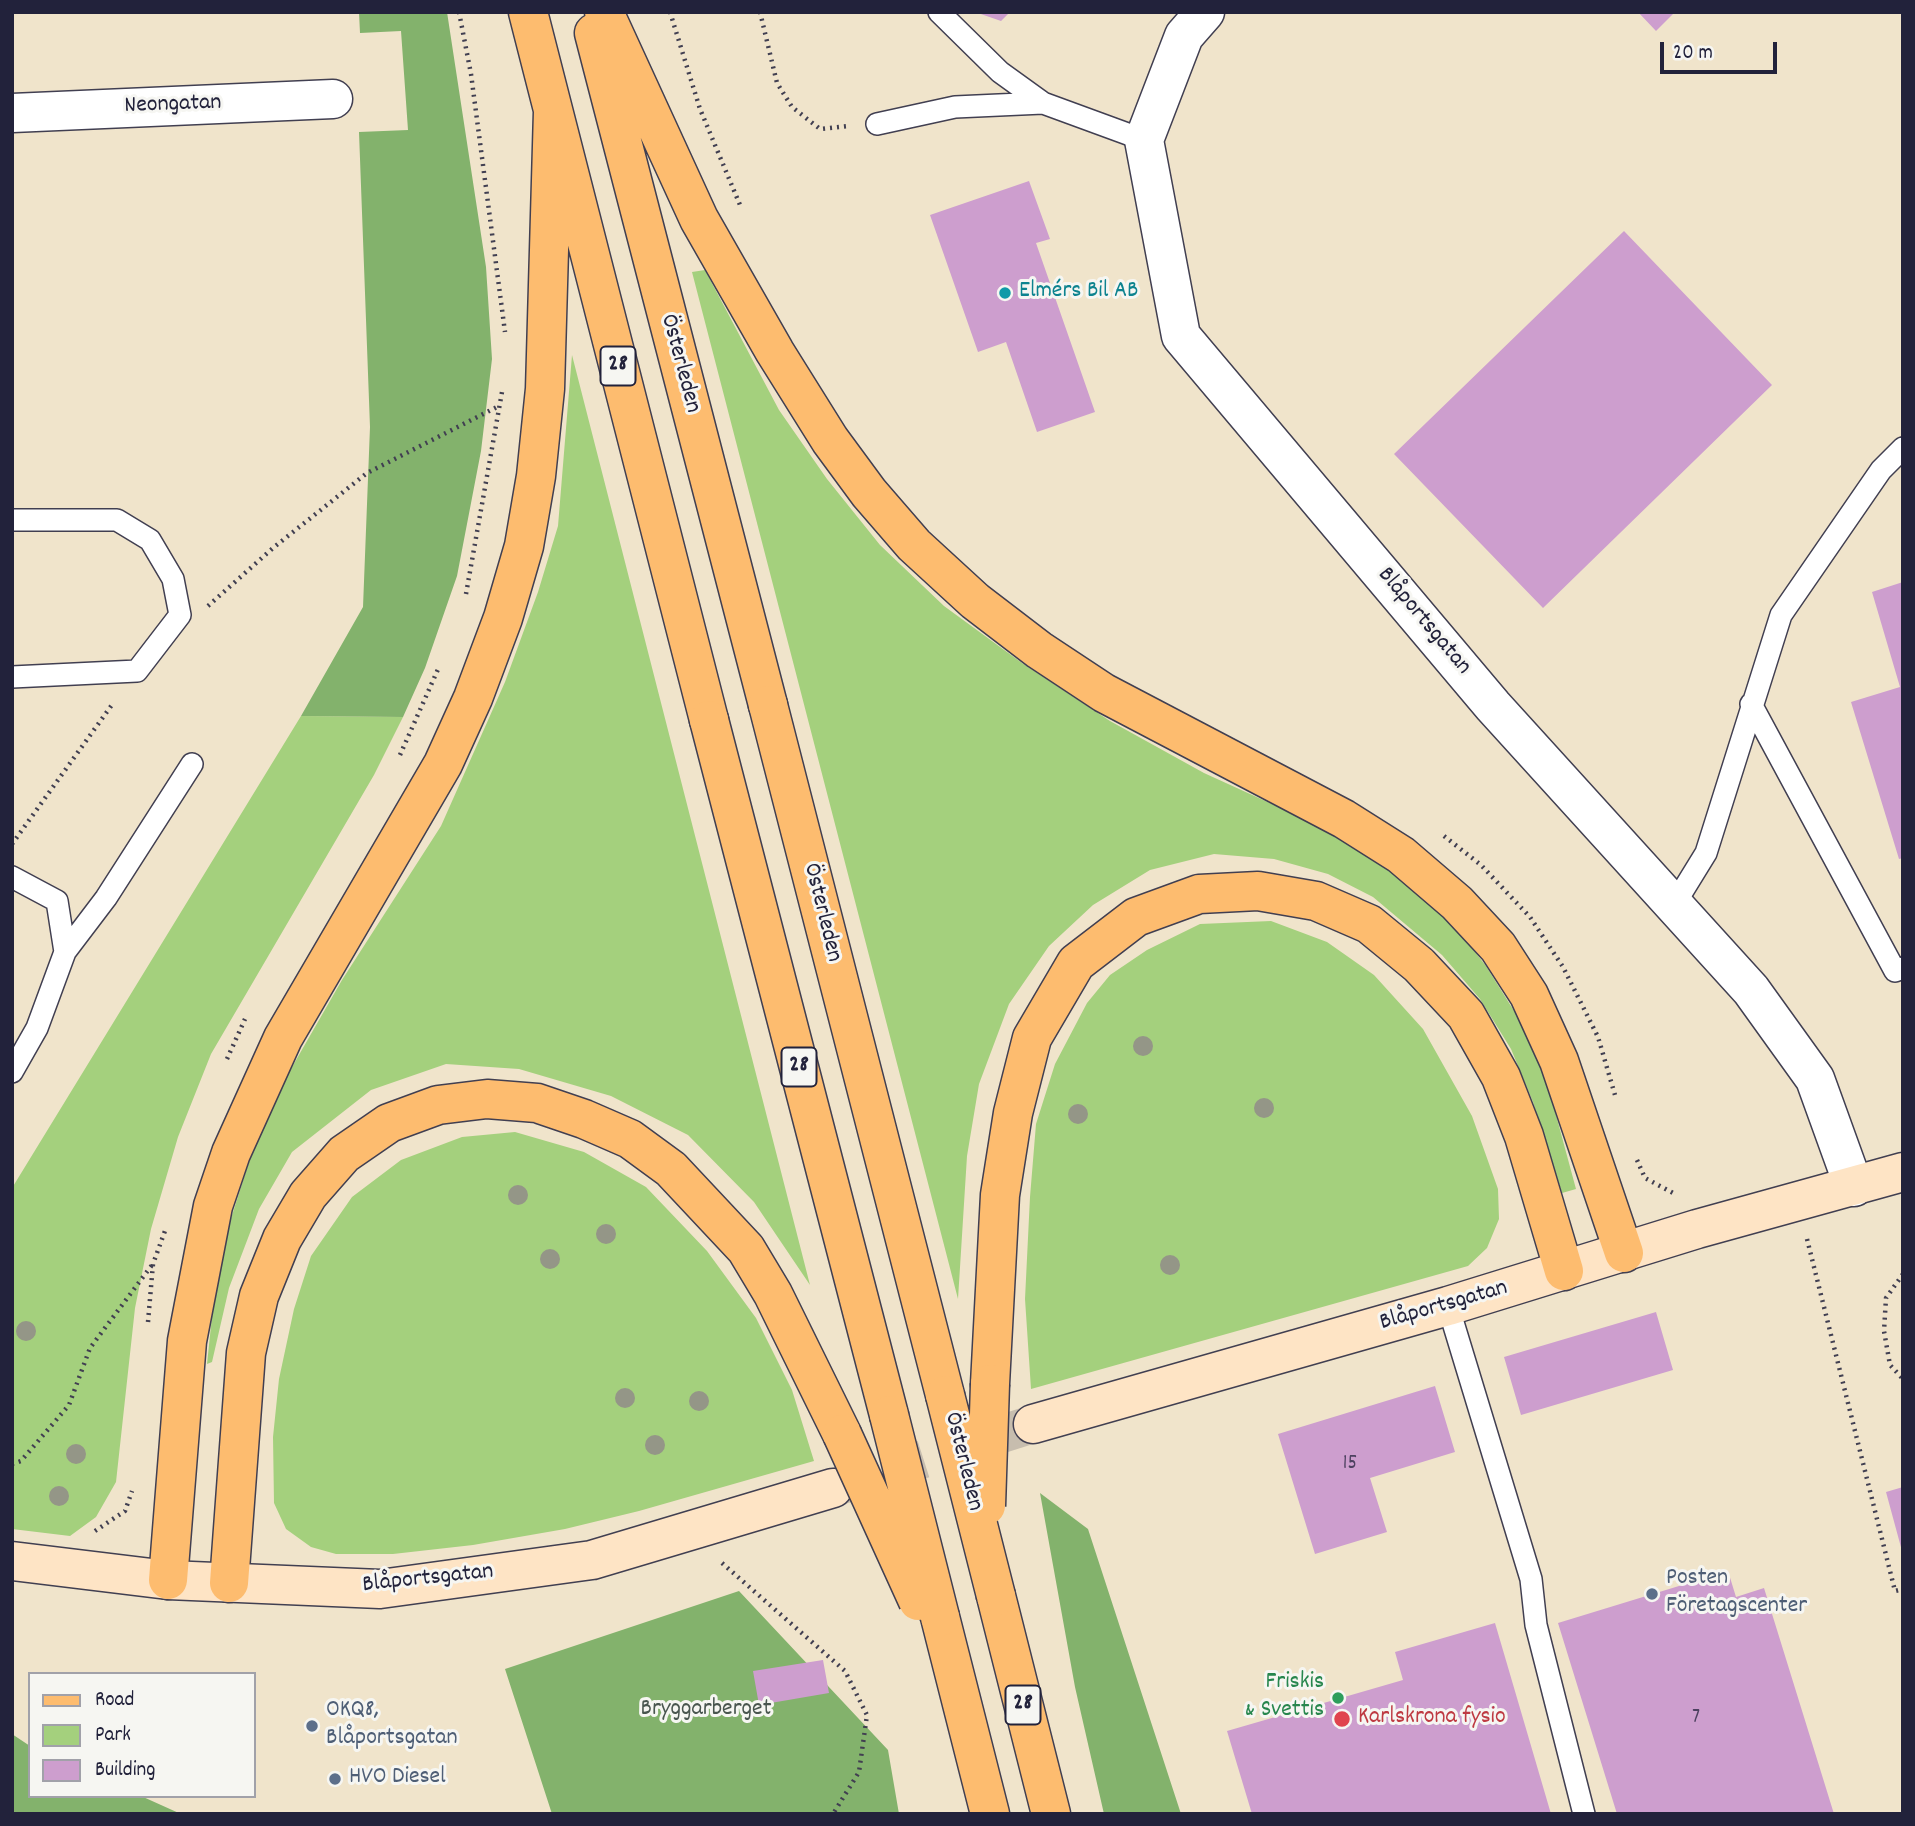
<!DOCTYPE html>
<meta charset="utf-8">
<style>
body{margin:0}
#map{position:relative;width:1915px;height:1826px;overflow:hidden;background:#f0e4cb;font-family:Dekko,sans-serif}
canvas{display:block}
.frame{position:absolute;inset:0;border:14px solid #22223b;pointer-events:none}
.legend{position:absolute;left:28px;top:1672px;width:228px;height:126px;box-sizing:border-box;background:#f6f6f2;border:2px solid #a1a1a9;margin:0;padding:9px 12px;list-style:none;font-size:21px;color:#22223b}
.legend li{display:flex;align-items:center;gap:14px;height:35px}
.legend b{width:35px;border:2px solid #a1a1a9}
.scale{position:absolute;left:1660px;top:42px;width:117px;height:32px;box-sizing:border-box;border:4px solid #22223b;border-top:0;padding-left:9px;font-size:21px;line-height:24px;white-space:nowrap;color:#22223b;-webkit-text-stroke:5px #f6f6f2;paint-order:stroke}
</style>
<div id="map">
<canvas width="1915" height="1826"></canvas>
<div class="frame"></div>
<ul class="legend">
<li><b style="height:9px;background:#fdbc6f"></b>Road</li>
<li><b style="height:19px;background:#a4d07d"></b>Park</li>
<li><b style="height:19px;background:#cd9ece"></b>Building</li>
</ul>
<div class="scale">20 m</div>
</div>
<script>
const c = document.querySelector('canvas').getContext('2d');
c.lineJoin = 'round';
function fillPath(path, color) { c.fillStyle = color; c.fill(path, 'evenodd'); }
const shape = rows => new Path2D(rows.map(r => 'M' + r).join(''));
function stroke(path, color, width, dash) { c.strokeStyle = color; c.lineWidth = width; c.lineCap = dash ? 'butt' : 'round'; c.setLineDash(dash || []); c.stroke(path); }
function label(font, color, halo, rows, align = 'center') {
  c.font = font + ' Dekko,sans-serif'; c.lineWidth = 6; c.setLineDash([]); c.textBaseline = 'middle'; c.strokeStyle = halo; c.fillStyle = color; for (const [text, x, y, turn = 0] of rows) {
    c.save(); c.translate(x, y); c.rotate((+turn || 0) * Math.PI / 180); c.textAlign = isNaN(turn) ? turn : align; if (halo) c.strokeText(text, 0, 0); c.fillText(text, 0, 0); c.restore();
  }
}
const green = shape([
 [705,270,779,410,827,479,880,545,944,606,1022,663,1110,721,1204,773,1307,820,1390,866,1447,916,1486,966,1529,1035,1546,1078,1576,1189,1562,1193,1533,1102,1511,1049,1480,999,1442,955,1373,897,1328,874,1274,859,1214,854,1150,870,1093,905,1049,946,1009,1004,979,1084,967,1156,958,1299,692,272],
 [572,355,810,1285,754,1202,688,1135,611,1096,519,1069,446,1064,371,1090,292,1152,259,1209,229,1288,212,1362,207,1364,218,1259,250,1159,284,1081,342,980,441,826,505,682,538,592,558,526],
 [301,716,403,717,374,775,211,1054,178,1137,151,1229,135,1308,116,1482,96,1517,70,1536,12,1529,12,1188],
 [1271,921,1327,942,1374,975,1423,1029,1472,1116,1498,1189,1499,1219,1487,1248,1468,1266,1031,1389,1025,1299,1030,1197,1036,1124,1055,1064,1087,1003,1110,975,1147,950,1200,924],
 [515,1132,584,1152,646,1187,707,1251,756,1318,792,1390,814,1461,639,1511,565,1529,473,1545,393,1554,336,1554,311,1547,286,1529,274,1503,273,1437,279,1379,294,1309,311,1256,352,1197,401,1160,462,1137]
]);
const forest = shape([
 [359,12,447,12,486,267,492,359,481,451,457,576,425,668,403,717,301,716,363,607,370,427,359,132,408,130,401,31,360,33],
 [1040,1493,1088,1529,1181,1814,1104,1814,1075,1687],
 [739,1591,888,1750,899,1814,552,1814,505,1669],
 [12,1734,30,1746,30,1796,141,1796,181,1814,12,1814]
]);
const building = shape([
 [975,12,1010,12,1001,21],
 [1638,12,1675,12,1656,31],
 [1029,181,1050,239,1036,243,1095,412,1037,432,1006,342,978,352,930,215],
 [1624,231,1772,385,1543,608,1394,454],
 [1903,582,1903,858,1899,859,1851,702,1900,687,1872,592],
 [1656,1312,1673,1370,1521,1415,1504,1357],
 [1435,1386,1455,1452,1370,1478,1387,1532,1315,1554,1278,1434],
 [1903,1487,1903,1551,1902,1551,1886,1492],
 [1728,1571,1736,1597,1764,1588,1834,1814,1617,1814,1558,1623],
 [1495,1623,1551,1814,1252,1814,1227,1731,1403,1680,1395,1652],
 [823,1660,829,1693,759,1705,753,1671]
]);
const secondaryTunnel = shape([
 [833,1488,1033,1424]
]);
const path = shape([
 [459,12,471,74,505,332],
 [670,12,700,109,740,205],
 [760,12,777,83,792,107,820,129,848,126],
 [466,594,502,392],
 [208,606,273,548,367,473,499,406],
 [400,755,439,667],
 [1444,836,1481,865,1530,917,1563,967,1598,1037,1615,1095],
 [12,844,114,702],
 [227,1059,245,1019],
 [1637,1160,1645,1178,1675,1194],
 [1807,1239,1895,1591,1903,1589],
 [1903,1274,1886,1298,1884,1331,1890,1365,1903,1379],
 [148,1322,153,1264,166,1228],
 [12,1464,21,1461,69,1405,90,1348,152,1265],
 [95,1531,125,1511,132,1491],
 [722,1563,845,1671,867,1715,859,1772,833,1814]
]);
const lane = shape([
 [939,12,1000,72,1043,103],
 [877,124,955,107,1043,103,1144,140],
 [12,520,117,520,150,540,173,579,180,615,137,671,12,677],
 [1751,704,1895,971,1903,968],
 [12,877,57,901,65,952,37,1028,12,1072],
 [1674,905,1706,853,1781,615,1881,470,1903,448],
 [65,952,106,898,192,764],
 [1448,1306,1531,1579,1536,1625,1584,1814]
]);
const street = shape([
 [1205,12,1184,36,1144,140,1181,336,1493,706,1751,990,1815,1079,1854,1187],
 [12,113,333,99]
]);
const secondary = shape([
 [1033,1424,1448,1306,1697,1229,1903,1172],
 [12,1561,168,1580,380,1589,592,1560,833,1488]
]);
const primary = shape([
 [528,12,709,720],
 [604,12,699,219,775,352,830,440,869,493,914,545,975,601,1039,650,1104,693,1344,819,1401,855,1457,903,1498,947,1529,995,1559,1061,1624,1253],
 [594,33,768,705],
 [168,1580,187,1341,213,1206,231,1153,283,1038,443,764,473,698,503,618,524,546,536,476,545,389,553,111]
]);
const highway = shape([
 [768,705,945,1395],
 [709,720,889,1415],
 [990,1384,1000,1195,1013,1113,1032,1038,1076,963,1136,917,1199,894,1258,891,1316,901,1369,924,1419,965,1466,1015,1501,1077,1524,1136,1564,1271],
 [229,1583,246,1353,259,1296,282,1239,308,1195,344,1154,389,1123,438,1105,487,1099,537,1103,584,1119,630,1139,671,1169,746,1249,773,1294,842,1434],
 [996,1596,1051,1814],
 [940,1617,990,1814]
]);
const highwayBridge = shape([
 [945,1395,996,1596],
 [889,1415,940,1617],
 [842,1434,918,1601],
 [986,1506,990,1384]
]);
const trees = [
 [1143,1046],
 [1264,1108],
 [1078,1114],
 [518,1195],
 [606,1234],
 [550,1259],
 [1170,1265],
 [26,1331],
 [625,1398],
 [699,1401],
 [655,1445],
 [76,1454],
 [59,1496]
];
const markers = [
 [1005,293,7,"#0f9aa8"],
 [1652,1594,7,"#5c6f8a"],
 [1338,1698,7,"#2e9e5b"],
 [1342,1719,9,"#e0444e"],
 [312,1726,7,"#5c6f8a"],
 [335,1779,7,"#5c6f8a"]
];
const numberNames = [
 ["15",1350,1465],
 ["7",1696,1719]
];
const shields = [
 [618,366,35],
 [799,1067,35],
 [1023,1705,35]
];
const shieldNames = [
 ["28",618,366],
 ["28",799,1067],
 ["28",1023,1705]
];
const streetNames = [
 ["Neongatan",173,106,-2],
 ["Österleden",679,364,75],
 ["Blåportsgatan",1423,622,50],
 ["Österleden",821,913,76],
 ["Blåportsgatan",1444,1307,-16],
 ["Österleden",962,1462,76],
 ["Blåportsgatan",428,1580,-6]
];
const cultureNames = [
 ["Elmérs Bil AB",1019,293]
];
const serviceNames = [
 ["Posten",1666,1580],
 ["Företagscenter",1666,1608],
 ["OKQ8,",326,1712],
 ["Blåportsgatan",326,1740],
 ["HVO Diesel",349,1779]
];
const leisureNames = [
 ["Friskis",1324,1684],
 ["& Svettis",1324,1712]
];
const parkNames = [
 ["Bryggarberget",706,1711]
];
const healthNames = [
 ["Karlskrona fysio",1358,1719]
];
fillPath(green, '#a4d07d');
fillPath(forest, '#83b26c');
fillPath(building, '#cd9ece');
stroke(secondaryTunnel, '#c7bdae', 38, [38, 19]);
stroke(lane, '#413f51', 24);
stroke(street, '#413f51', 41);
stroke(secondary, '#413f51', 41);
stroke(primary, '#413f51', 41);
stroke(highway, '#413f51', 41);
stroke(path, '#413f51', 4.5, [2, 5]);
stroke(lane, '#fff', 21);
stroke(street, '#fff', 38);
stroke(secondary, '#fee4c5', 38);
stroke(primary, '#fdbc6f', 38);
stroke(highway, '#fdbc6f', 38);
stroke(highwayBridge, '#413f51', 41, []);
stroke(highwayBridge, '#fdbc6f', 38);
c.fillStyle = '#949687';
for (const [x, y] of trees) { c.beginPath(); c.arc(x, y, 10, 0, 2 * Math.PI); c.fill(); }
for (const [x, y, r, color] of markers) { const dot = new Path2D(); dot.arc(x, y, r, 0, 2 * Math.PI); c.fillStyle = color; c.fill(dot); stroke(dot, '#f6f6f2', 2.5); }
label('21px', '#4d4160', null, numberNames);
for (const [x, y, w] of shields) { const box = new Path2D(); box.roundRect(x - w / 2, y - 19.5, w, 39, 5); c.fillStyle = '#f6f6f2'; c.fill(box); stroke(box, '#22223b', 2); }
label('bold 23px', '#22223b', null, shieldNames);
label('24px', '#22223b', '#f6f6f2', streetNames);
label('24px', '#0d838f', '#f6f6f2', cultureNames, 'left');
label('24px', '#4e5e75', '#f6f6f2', serviceNames, 'left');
label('24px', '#27864d', '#f6f6f2', leisureNames, 'right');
label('24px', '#49564f', '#f6f6f2', parkNames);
label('24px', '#be3a42', '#f6f6f2', healthNames, 'left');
</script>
